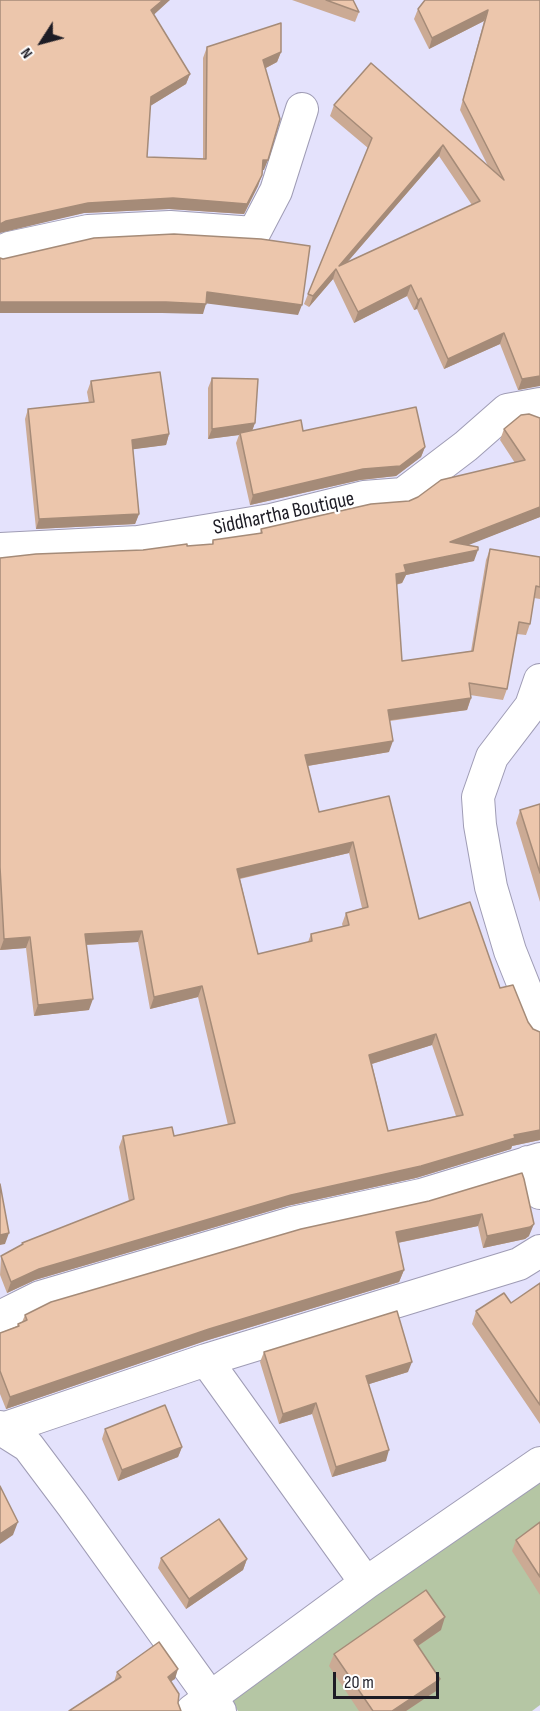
<!DOCTYPE html>
<style>
body{margin:0}
#map{position:relative;width:540px;height:1711px;overflow:hidden;background:#e4e2fc;font-family:"Sofia Sans Condensed",sans-serif}
canvas{display:block}
.north{position:absolute;left:12px;top:12px;width:60px;height:60px;-webkit-text-stroke:4px #fff;paint-order:stroke;rotate:234deg;font-size:16px;font-weight:700;line-height:24px;text-align:center;color:#1d1c25}
.north::after{content:'';display:block;margin:auto;width:21px;height:27px;background:#1d1c25;clip-path:polygon(50% 0,100% 100%,50% 72%,0 100%)}
.scale{position:absolute;left:333px;top:1672px;width:106px;height:27px;box-sizing:border-box;border:3px solid #1d1c25;border-top:0;padding-left:8px;font-size:18px;line-height:21px;white-space:nowrap;color:#1d1c25;-webkit-text-stroke:4px #fff;paint-order:stroke}
</style>
<div id="map">
<canvas width="540" height="1711"></canvas>
<div class="north">N</div>
<div class="scale">20 m</div>
</div>
<script>
const c = document.querySelector('canvas').getContext('2d');
c.lineJoin = 'round';
function fillPath(path, color) { c.fillStyle = color; c.fill(path, 'evenodd'); }
const shape = rows => new Path2D(rows.map(r => 'M' + r).join(''));
function stroke(path, color, width, dash) { c.strokeStyle = color; c.lineWidth = width; c.lineCap = dash ? 'butt' : 'round'; c.setLineDash(dash || []); c.stroke(path); }
function label(font, color, halo, rows, align = 'center') {
  c.font = font + ' "Sofia Sans Condensed",sans-serif'; c.lineWidth = 4.5; c.setLineDash([]); c.textBaseline = 'middle'; c.strokeStyle = halo; c.fillStyle = color; for (const [text, x, y, turn = 0] of rows) {
    c.save(); c.translate(x, y); c.rotate((+turn || 0) * Math.PI / 180); c.textAlign = isNaN(turn) ? turn : align; if (halo) c.strokeText(text, 0, 0); c.fillText(text, 0, 0); c.restore();
  }
}
const green = shape([
 [540,1479,540,1705,532,1711,238,1711,226,1692]
]);
const minor = shape([
 [0,252,9,248,88,231,170,227,254,233,276,191,302,109],
 [0,549,138,542,271,520,364,497,403,494,466,446,507,410,540,404],
 [540,680,531,706,492,757,478,797,480,825,491,887,510,951,540,1026],
 [528,1162,540,1193],
 [0,1317,40,1297,292,1223,421,1195,540,1159],
 [206,1360,366,1583],
 [0,1427,1,1429,28,1446,73,1506,220,1711],
 [0,1430,206,1360,519,1264,540,1251],
 [192,1711,366,1583,540,1463]
]);
const wall = shape([
 [292,0,353,0,359,12,355,22],
 [540,0,537,386,518,390,500,344,444,369,417,309,414,310,407,296,354,323,333,279,309,307,304,304,368,148,330,116,334,105,371,63,488,166,460,110,484,21,429,49,414,19,418,9],
 [439,156,472,205,347,262],
 [154,15,190,74,186,84,150,106,147,157,203,159,203,58,207,47,281,52,277,62,266,68,264,170,262,170,258,186,244,214,169,209,84,213,2,231],
 [212,378,255,423,252,430,303,431,425,447,421,457,396,476,360,480,250,505,236,443,239,435,208,439,208,388],
 [91,381,169,434,166,445,133,449,139,514,135,524,36,529,25,419,28,409,89,403,87,392],
 [521,415,540,517,467,545,474,561,406,575,402,583,396,585,402,661,471,651,486,560,490,549,540,557,540,599,534,598,530,624,526,635,517,634,507,689,503,700,470,695,471,698,467,710,390,721,389,752,308,766,319,812,389,796,419,919,500,988,533,1029,540,1032,540,1140,512,1146,511,1149,416,1178,287,1206,35,1280,7,1293,0,1275,1,1256,22,1245,22,1243,129,1201,119,1147,123,1136,174,1136,228,1125,198,997,150,1009,138,942,86,945,89,1010,34,1016,26,948,0,950,0,558,143,550,212,544,213,540,260,534,261,529,409,501,515,463,500,440,504,429],
 [349,853,362,908,346,913,342,924,343,927,311,934,308,942,258,954,240,879],
 [432,1045,456,1116,388,1131,372,1064],
 [540,804,540,902,516,823,520,810],
 [522,1173,529,1236,525,1239,483,1248,478,1226,398,1243,404,1270,399,1282,205,1341,6,1409,0,1394,0,1333,17,1326,18,1324,22,1322,25,1315,429,1201],
 [540,1283,540,1424,472,1324,476,1311,511,1303],
 [264,1352,408,1372,369,1384,386,1461,332,1477,312,1414,279,1424,260,1362],
 [105,1429,182,1447,178,1457,118,1481,102,1439],
 [540,1522,540,1595,512,1551,516,1540],
 [161,1558,247,1559,243,1570,186,1609,158,1568],
 [441,1630,418,1646,436,1691,406,1711,359,1711,329,1666,334,1654],
 [117,1672,175,1679,114,1682]
]);
const shadedWall = shape([
 [163,0,170,0,147,21,151,10],
 [488,10,484,21,429,49,432,38],
 [281,52,277,62,260,71,263,60],
 [190,74,186,84,147,108,151,97],
 [443,145,439,156,338,273,339,266],
 [263,160,268,160,264,170,259,170],
 [262,175,258,186,244,214,169,209,84,213,0,233,0,224,6,221,88,203],
 [336,269,333,279,309,307,313,296],
 [411,285,407,296,354,323,358,312],
 [207,292,302,305,298,315,203,303],
 [421,298,417,309,414,310,418,300],
 [0,302,166,302,206,304,203,314,162,313,0,313],
 [504,333,500,344,444,369,448,359],
 [540,376,540,386,518,390,522,379],
 [255,423,251,434,240,433,239,435,208,439,212,429],
 [169,434,166,445,128,450,132,440],
 [425,447,421,457,396,476,360,480,250,505,253,495,363,469],
 [540,507,540,517,446,554,450,542],
 [139,514,135,524,36,529,39,519],
 [478,550,474,561,406,575,402,583,392,585,396,574,404,565],
 [471,698,467,710,384,721,388,710],
 [393,741,389,752,301,767,305,755],
 [353,842,349,853,233,880,237,869],
 [142,931,138,942,81,945,85,934],
 [30,937,26,948,0,950,4,939],
 [202,986,198,997,150,1009,154,997],
 [93,999,89,1010,34,1016,38,1005],
 [436,1034,432,1045,365,1066,369,1055],
 [540,1130,540,1140,512,1146,511,1149,416,1178,287,1206,35,1280,7,1293,11,1282,39,1269,291,1195,514,1135],
 [482,1214,478,1226,392,1244,396,1232],
 [534,1224,529,1236,525,1239,483,1248,487,1236],
 [9,1233,5,1244,0,1245,0,1235],
 [404,1270,399,1282,205,1341,6,1409,10,1397,209,1329],
 [412,1362,408,1372,363,1386,366,1376],
 [316,1403,312,1414,279,1424,283,1414],
 [182,1447,178,1457,118,1481,122,1470],
 [389,1450,386,1461,332,1477,336,1467],
 [18,1522,13,1535,0,1544,0,1534],
 [247,1559,243,1570,186,1609,189,1599],
 [445,1617,441,1630,409,1652,414,1640],
 [178,1669,175,1679,164,1686,168,1677],
 [440,1679,436,1691,406,1711,392,1711]
]);
const building = shape([
 [0,0,163,0,151,10,190,74,151,97,147,157,206,159,207,47,281,23,281,52,263,60,280,119,268,160,263,160,262,175,247,204,173,198,88,203,6,221,0,224,0,0],
 [326,0,353,0,359,12,326,0],
 [425,0,540,0,540,376,522,379,504,333,448,359,421,298,418,300,411,285,358,312,336,269,313,296,308,294,372,138,334,105,371,63,504,180,463,100,488,10,432,38,418,9,425,0],
 [443,145,480,201,339,266,443,145],
 [174,234,261,239,310,246,302,305,207,292,206,304,166,302,0,302,0,258,3,259,94,238,174,234],
 [160,372,169,434,132,440,139,514,39,519,28,409,94,402,91,381,160,372],
 [212,378,258,379,255,423,212,429,212,378],
 [416,407,425,447,400,466,363,469,253,495,240,433,301,420,303,431,416,407],
 [529,414,540,418,540,507,450,542,478,547,478,550,404,565,406,572,396,574,402,661,473,651,490,549,540,557,540,587,536,586,530,624,519,622,507,689,469,683,471,698,388,710,393,741,305,755,319,812,389,796,419,919,470,902,500,988,513,985,528,1022,533,1029,540,1032,540,1130,514,1135,515,1138,421,1166,291,1195,39,1269,11,1282,1,1256,23,1244,22,1243,134,1199,123,1136,172,1127,174,1136,235,1123,202,986,154,997,142,931,85,934,93,999,38,1005,30,937,4,939,0,867,0,558,36,554,143,550,187,544,187,546,213,544,213,540,262,533,261,529,371,504,409,501,418,497,441,480,525,460,504,429,521,415,529,414],
 [353,842,368,907,346,913,349,925,311,934,312,941,258,954,237,869,353,842],
 [436,1034,463,1115,388,1131,369,1055,436,1034],
 [540,804,540,873,520,810,540,804],
 [522,1173,524,1179,534,1224,530,1227,487,1236,482,1214,396,1232,404,1270,209,1329,10,1397,0,1371,0,1333,19,1326,18,1324,27,1320,25,1315,51,1302,301,1229,429,1201,522,1173],
 [0,1184,9,1233,0,1235,0,1184],
 [540,1283,540,1405,476,1311,504,1293,511,1303,540,1283],
 [397,1311,412,1362,366,1376,389,1450,336,1467,316,1403,283,1414,264,1352,397,1311],
 [165,1405,182,1447,122,1470,105,1429,165,1405],
 [0,1486,18,1522,0,1534,0,1486],
 [219,1519,247,1559,189,1599,161,1558,219,1519],
 [540,1522,540,1577,516,1540,540,1522],
 [426,1590,445,1617,414,1640,440,1679,392,1711,373,1711,334,1654,426,1590],
 [159,1642,178,1669,168,1677,179,1694,178,1703,181,1711,69,1711,121,1677,117,1672,159,1642]
]);
const streetNames = [
 ["Siddhartha Boutique",284,514,-12]
];
fillPath(green, '#b5c6a4');
stroke(minor, '#9f9cb5', 34);
stroke(minor, '#fff', 32);
fillPath(wall, '#cbaa94');
fillPath(shadedWall, '#a58b78');
fillPath(building, '#ecc6ac');
stroke(building, '#a58b78', 1.5);
label('21px', '#1d1c25', '#fff', streetNames);
</script>
